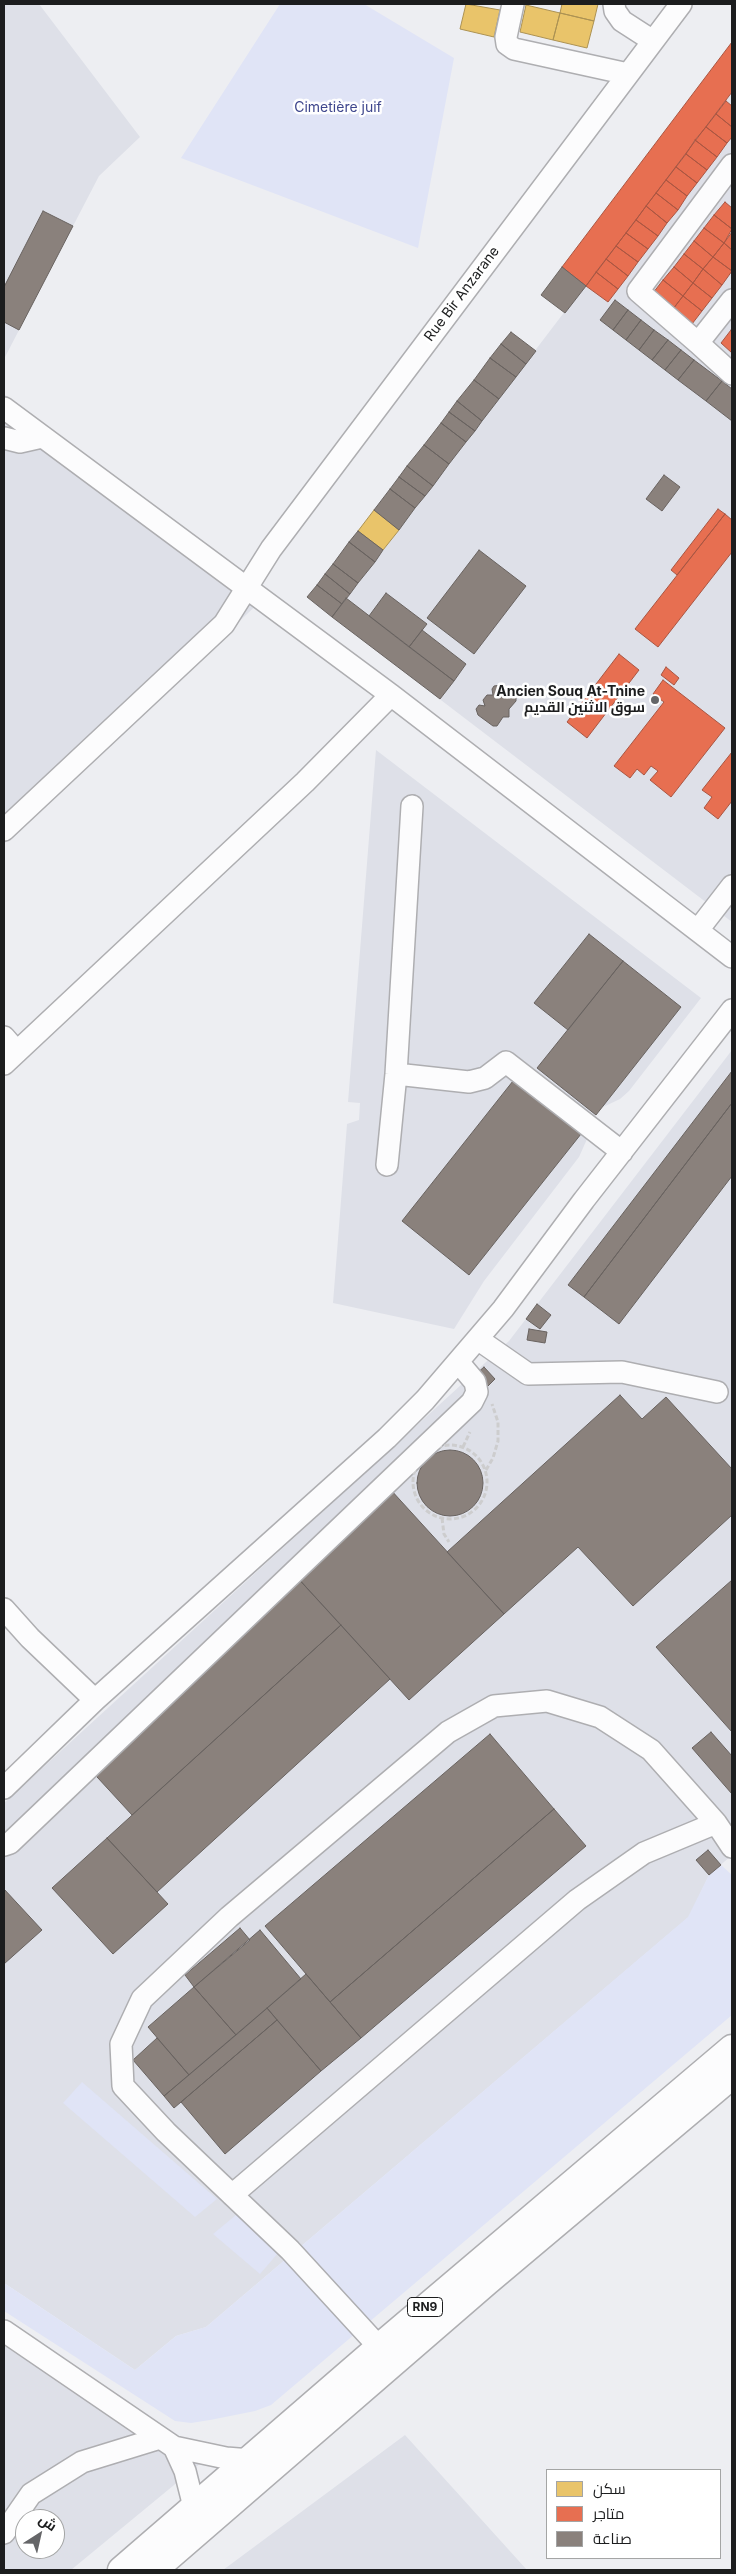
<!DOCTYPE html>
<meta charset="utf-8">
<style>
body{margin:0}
#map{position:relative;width:736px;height:2574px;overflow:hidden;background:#edeef2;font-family:Inter,Cairo,sans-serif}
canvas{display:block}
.frame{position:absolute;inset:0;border:5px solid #1c1d1e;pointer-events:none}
.legend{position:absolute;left:546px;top:2469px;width:175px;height:90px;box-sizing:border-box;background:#fff;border:1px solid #a4a5a5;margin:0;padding:6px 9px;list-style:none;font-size:15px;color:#1c1d1e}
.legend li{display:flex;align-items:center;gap:10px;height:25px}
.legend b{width:25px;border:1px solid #a4a5a5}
.north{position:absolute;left:15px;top:2509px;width:50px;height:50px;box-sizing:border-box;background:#fff;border:1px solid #a4a5a5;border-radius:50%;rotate:35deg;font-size:14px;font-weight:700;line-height:20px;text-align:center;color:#1c1d1e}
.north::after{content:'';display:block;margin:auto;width:18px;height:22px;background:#656668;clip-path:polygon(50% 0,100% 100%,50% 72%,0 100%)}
</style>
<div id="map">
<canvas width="736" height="2574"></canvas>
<div class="frame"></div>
<ul class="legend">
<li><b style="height:14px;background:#e9c46a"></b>سكن</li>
<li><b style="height:14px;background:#e76f51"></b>متاجر</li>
<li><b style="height:14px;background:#8a817c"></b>صناعة</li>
</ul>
<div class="north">ش</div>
</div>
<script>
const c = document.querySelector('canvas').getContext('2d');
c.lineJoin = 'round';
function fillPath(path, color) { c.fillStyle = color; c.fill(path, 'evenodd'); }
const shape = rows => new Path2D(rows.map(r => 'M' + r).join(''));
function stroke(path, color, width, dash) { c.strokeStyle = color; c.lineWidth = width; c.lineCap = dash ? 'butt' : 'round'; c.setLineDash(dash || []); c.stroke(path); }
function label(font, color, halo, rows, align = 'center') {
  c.font = font + ' Inter,Cairo,sans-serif'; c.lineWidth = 5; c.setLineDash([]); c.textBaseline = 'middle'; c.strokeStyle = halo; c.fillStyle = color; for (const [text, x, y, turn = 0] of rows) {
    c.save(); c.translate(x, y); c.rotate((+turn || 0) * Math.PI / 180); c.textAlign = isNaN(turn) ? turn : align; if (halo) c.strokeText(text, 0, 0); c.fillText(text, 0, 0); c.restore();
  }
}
const built = shape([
 [4,4,39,4,140,137,99,176,4,359],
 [732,92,732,922,332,617],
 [4,394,265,597,4,844],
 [376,750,701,998,629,1091,620,1099,601,1108,581,1134,587,1139,579,1157,484,1281,454,1329,333,1303,347,1124,359,1120,360,1103,348,1102],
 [732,1050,732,1855,709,1875,689,1917,206,2327,176,2336,135,2370,4,2283,4,1803,509,1341],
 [4,2326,208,2457,71,2570,4,2570],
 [25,2519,55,2519,55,2549,25,2549],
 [405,2435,527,2570,223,2570]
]);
const green = shape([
 [280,4,364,4,454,58,418,248,181,158],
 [721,1865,732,1875,732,2015,271,2405,255,2411,210,2420,191,2423,175,2421,4,2311,4,2283,135,2370,176,2336,206,2327,688,1917,709,1875],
 [82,2082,217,2199,195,2217,63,2103],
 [236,2215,279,2252,260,2274,213,2234]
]);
const homes = shape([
 [466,4,500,10,494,37,460,29,466,4],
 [562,4,598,4,594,21,560,13,562,4],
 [526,5,560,13,553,40,520,32,526,5],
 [560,13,594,21,587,48,553,40,560,13],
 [374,510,399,530,383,550,358,531,374,510]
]);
const shops = shape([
 [732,42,732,92,586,286,562,267,732,42],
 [726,101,732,106,732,127,716,114,726,101],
 [716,114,732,127,732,137,727,143,706,127,716,114],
 [706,127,727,143,717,157,695,140,706,127],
 [695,140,717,157,707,170,686,154,695,140],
 [686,154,707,170,697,183,676,167,686,154],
 [676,167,697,183,687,196,666,180,676,167],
 [666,180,687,196,678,210,656,193,666,180],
 [656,193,678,210,667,223,646,206,656,193],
 [725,202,732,208,732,229,714,215,725,202],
 [646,206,667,223,658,236,636,220,646,206],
 [714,215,732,229,724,243,704,228,714,215],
 [636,220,658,236,648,249,626,233,636,220],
 [704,228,724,243,713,257,694,241,704,228],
 [732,232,732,250,724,243,732,232],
 [626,233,648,249,638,262,616,246,626,233],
 [694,241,713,257,703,269,684,254,694,241],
 [724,243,732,250,732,271,713,257,724,243],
 [616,246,638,262,628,276,606,259,616,246],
 [684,254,703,269,693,283,674,267,684,254],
 [713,257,732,271,722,285,703,269,713,257],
 [606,259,628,276,618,289,596,272,606,259],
 [674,267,693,283,683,296,663,280,674,267],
 [703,269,722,285,712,298,693,283,703,269],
 [596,272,618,289,608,302,586,286,596,272],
 [663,280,683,296,673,309,653,293,663,280],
 [693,283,712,298,702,311,683,296,693,283],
 [683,296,702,311,692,324,673,309,683,296],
 [731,330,732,331,732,353,721,343,731,330],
 [718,509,725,514,677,575,671,570,718,509],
 [725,514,732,520,732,552,658,647,635,629,725,514],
 [619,654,639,670,587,738,567,722,619,654],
 [666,667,679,678,674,685,661,675,666,667],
 [663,680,725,728,671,797,650,780,658,771,651,766,644,775,637,769,630,778,614,766,664,702,653,694,663,680],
 [732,752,732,801,718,819,704,808,712,797,702,790,732,752]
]);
const industry = shape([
 [43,211,73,226,19,330,4,322,4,287,43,211],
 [562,267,586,286,565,313,541,295,562,267],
 [615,300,628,310,613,330,600,320,615,300],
 [628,310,641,320,626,340,613,330,628,310],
 [641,320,654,330,639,350,626,340,641,320],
 [654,330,668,340,652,360,639,350,654,330],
 [511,332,536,351,526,364,501,344,511,332],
 [668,340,681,350,665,370,652,360,668,340],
 [501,344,526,364,516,377,490,358,501,344],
 [681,350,694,360,678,380,665,370,681,350],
 [490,358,516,377,499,399,474,380,490,358],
 [694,360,722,381,706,401,678,380,694,360],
 [474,380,499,399,482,421,457,401,474,380],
 [722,381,732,389,732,421,706,401,722,381],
 [457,401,482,421,475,431,449,412,457,401],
 [449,412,475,431,466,442,441,423,449,412],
 [441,423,466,442,449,464,424,445,441,423],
 [424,445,449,464,433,486,407,466,424,445],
 [407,466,433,486,425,496,399,477,407,466],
 [664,475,680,487,662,511,646,499,664,475],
 [399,477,425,496,415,508,390,489,399,477],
 [390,489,415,508,399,530,374,510,390,489],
 [358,531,383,550,375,562,349,542,358,531],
 [349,542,375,562,358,583,333,564,349,542],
 [479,550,526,586,474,654,427,618,479,550],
 [333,564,358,583,350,594,325,574,333,564],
 [325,574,350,594,342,604,317,585,325,574],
 [317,585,342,604,332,617,307,597,317,585],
 [386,593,427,624,409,647,369,616,386,593],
 [346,598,454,681,440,699,332,617,346,598],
 [422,630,466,664,454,681,409,647,422,630],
 [501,685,506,688,506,693,510,692,516,696,516,701,509,709,509,717,503,717,497,726,493,726,478,715,476,709,479,705,485,706,483,700,487,695,493,695,492,689,494,686,501,685],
 [589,934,623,961,568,1030,534,1003,589,934],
 [623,961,681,1007,596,1115,537,1068,623,961],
 [732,1071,732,1103,584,1297,568,1285,732,1071],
 [513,1081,581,1134,469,1275,402,1221,513,1081],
 [732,1103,732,1176,619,1324,584,1297,732,1103],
 [537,1304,551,1315,540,1329,526,1319,537,1304],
 [529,1329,547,1332,545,1343,527,1340,529,1329],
 [484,1367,495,1379,488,1386,476,1374,484,1367],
 [620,1395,642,1419,666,1397,732,1469,732,1515,633,1606,578,1547,504,1614,447,1552,620,1395],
 '417 1483a33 33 0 1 1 66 0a33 33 0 1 1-66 0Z',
 [390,1489,504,1614,409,1700,295,1575,390,1489],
 [295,1575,341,1625,132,1815,86,1765,295,1575],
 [732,1580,732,1732,656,1647,732,1580],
 [341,1625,390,1679,157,1892,107,1838,341,1625],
 [711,1732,732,1756,732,1794,692,1748,711,1732],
 [490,1734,554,1809,330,2002,265,1926,490,1734],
 [554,1809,586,1846,361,2038,330,2002,554,1809],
 [107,1838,168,1904,113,1954,52,1888,107,1838],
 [708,1850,721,1865,709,1875,696,1860,708,1850],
 [4,1889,42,1930,4,1964,4,1889],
 [240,1928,250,1940,194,1987,185,1975,240,1928],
 [260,1930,301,1979,236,2035,194,1987,260,1930],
 [306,1974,361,2038,321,2071,267,2008,306,1974],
 [194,1987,236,2035,189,2075,148,2027,194,1987],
 [267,2008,277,2020,174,2108,164,2096,267,2008],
 [277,2020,321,2071,225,2154,181,2102,277,2020],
 [157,2038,189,2075,164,2096,133,2060,157,2038]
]);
const path = shape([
 '413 1482a37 37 0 1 1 74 0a37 37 0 1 1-74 0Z',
 [463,1447,470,1432],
 [486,1470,493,1458,498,1441,498,1422,492,1404],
 [442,1518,444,1534,449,1542]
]);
const minor = shape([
 [513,4,506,37,507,44,514,49,628,74],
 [614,4,615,11,622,21,653,41],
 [732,165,638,291,698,343,732,300],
 [698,343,732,374],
 [4,408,391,695,732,957],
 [4,438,20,442,42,437],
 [4,830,224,624,271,549,681,4],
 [698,930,732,886],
 [4,1037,17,1052],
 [4,1064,305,782,391,695],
 [396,1074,469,1082,485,1078,506,1062,622,1152],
 [387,1165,396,1074,412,806],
 [479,1340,528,1374,622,1372,717,1392],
 [4,1609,30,1638,95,1700],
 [4,1788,95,1700,387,1438,425,1400,503,1309,584,1200,732,1010],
 [4,1845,10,1843,472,1402,477,1392,475,1382,459,1363],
 [232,2195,577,1900,644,1853,716,1823],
 [4,2331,174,2447,226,2458,251,2460],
 [379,2347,290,2250,166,2132,123,2086,121,2044,142,1999,229,1917,448,1732,494,1706,547,1701,600,1717,651,1750,716,1823,732,1847],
 [174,2447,185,2471,194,2507],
 [4,2533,31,2494,82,2462,160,2438]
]);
const major = shape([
 [121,2570,379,2347,732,2048],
 [154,2570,487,2282,732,2076]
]);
const markers = [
 [655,700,5,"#656668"]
];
const shields = [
 [425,2307,35]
];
const shieldNames = [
 ["RN9",425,2307]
];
const parkNames = [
 ["Cimetière juif",338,108]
];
const streetNames = [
 ["Rue Bir Anzarane",462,294,-53]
];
const poiNames = [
 ["Ancien Souq At-Tnine",645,692],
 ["سوق الاثنين القديم",645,708]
];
fillPath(built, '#dee0e8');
fillPath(green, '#e0e4f6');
fillPath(homes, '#e9c46a');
stroke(homes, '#ac9253', 1);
fillPath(shops, '#e76f51');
stroke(shops, '#aa5642', 1);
fillPath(industry, '#8a817c');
stroke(industry, '#696360', 1);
stroke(minor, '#aeaeb1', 24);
stroke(major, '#aeaeb1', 29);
stroke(path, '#cdcdce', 3, [5, 2.5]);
stroke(minor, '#fcfcfd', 21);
stroke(major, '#fcfcfd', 26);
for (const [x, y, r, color] of markers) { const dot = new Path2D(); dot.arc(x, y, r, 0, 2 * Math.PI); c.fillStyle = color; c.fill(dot); stroke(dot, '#fff', 2); }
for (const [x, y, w] of shields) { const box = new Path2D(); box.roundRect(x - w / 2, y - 9.5, w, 19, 4); c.fillStyle = '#fff'; c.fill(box); stroke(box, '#1c1d1e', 1); }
label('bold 12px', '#1c1d1e', null, shieldNames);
label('14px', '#3e468d', '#fff', parkNames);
label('14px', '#1c1d1e', '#fff', streetNames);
label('bold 14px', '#1c1d1e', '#fff', poiNames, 'right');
</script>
